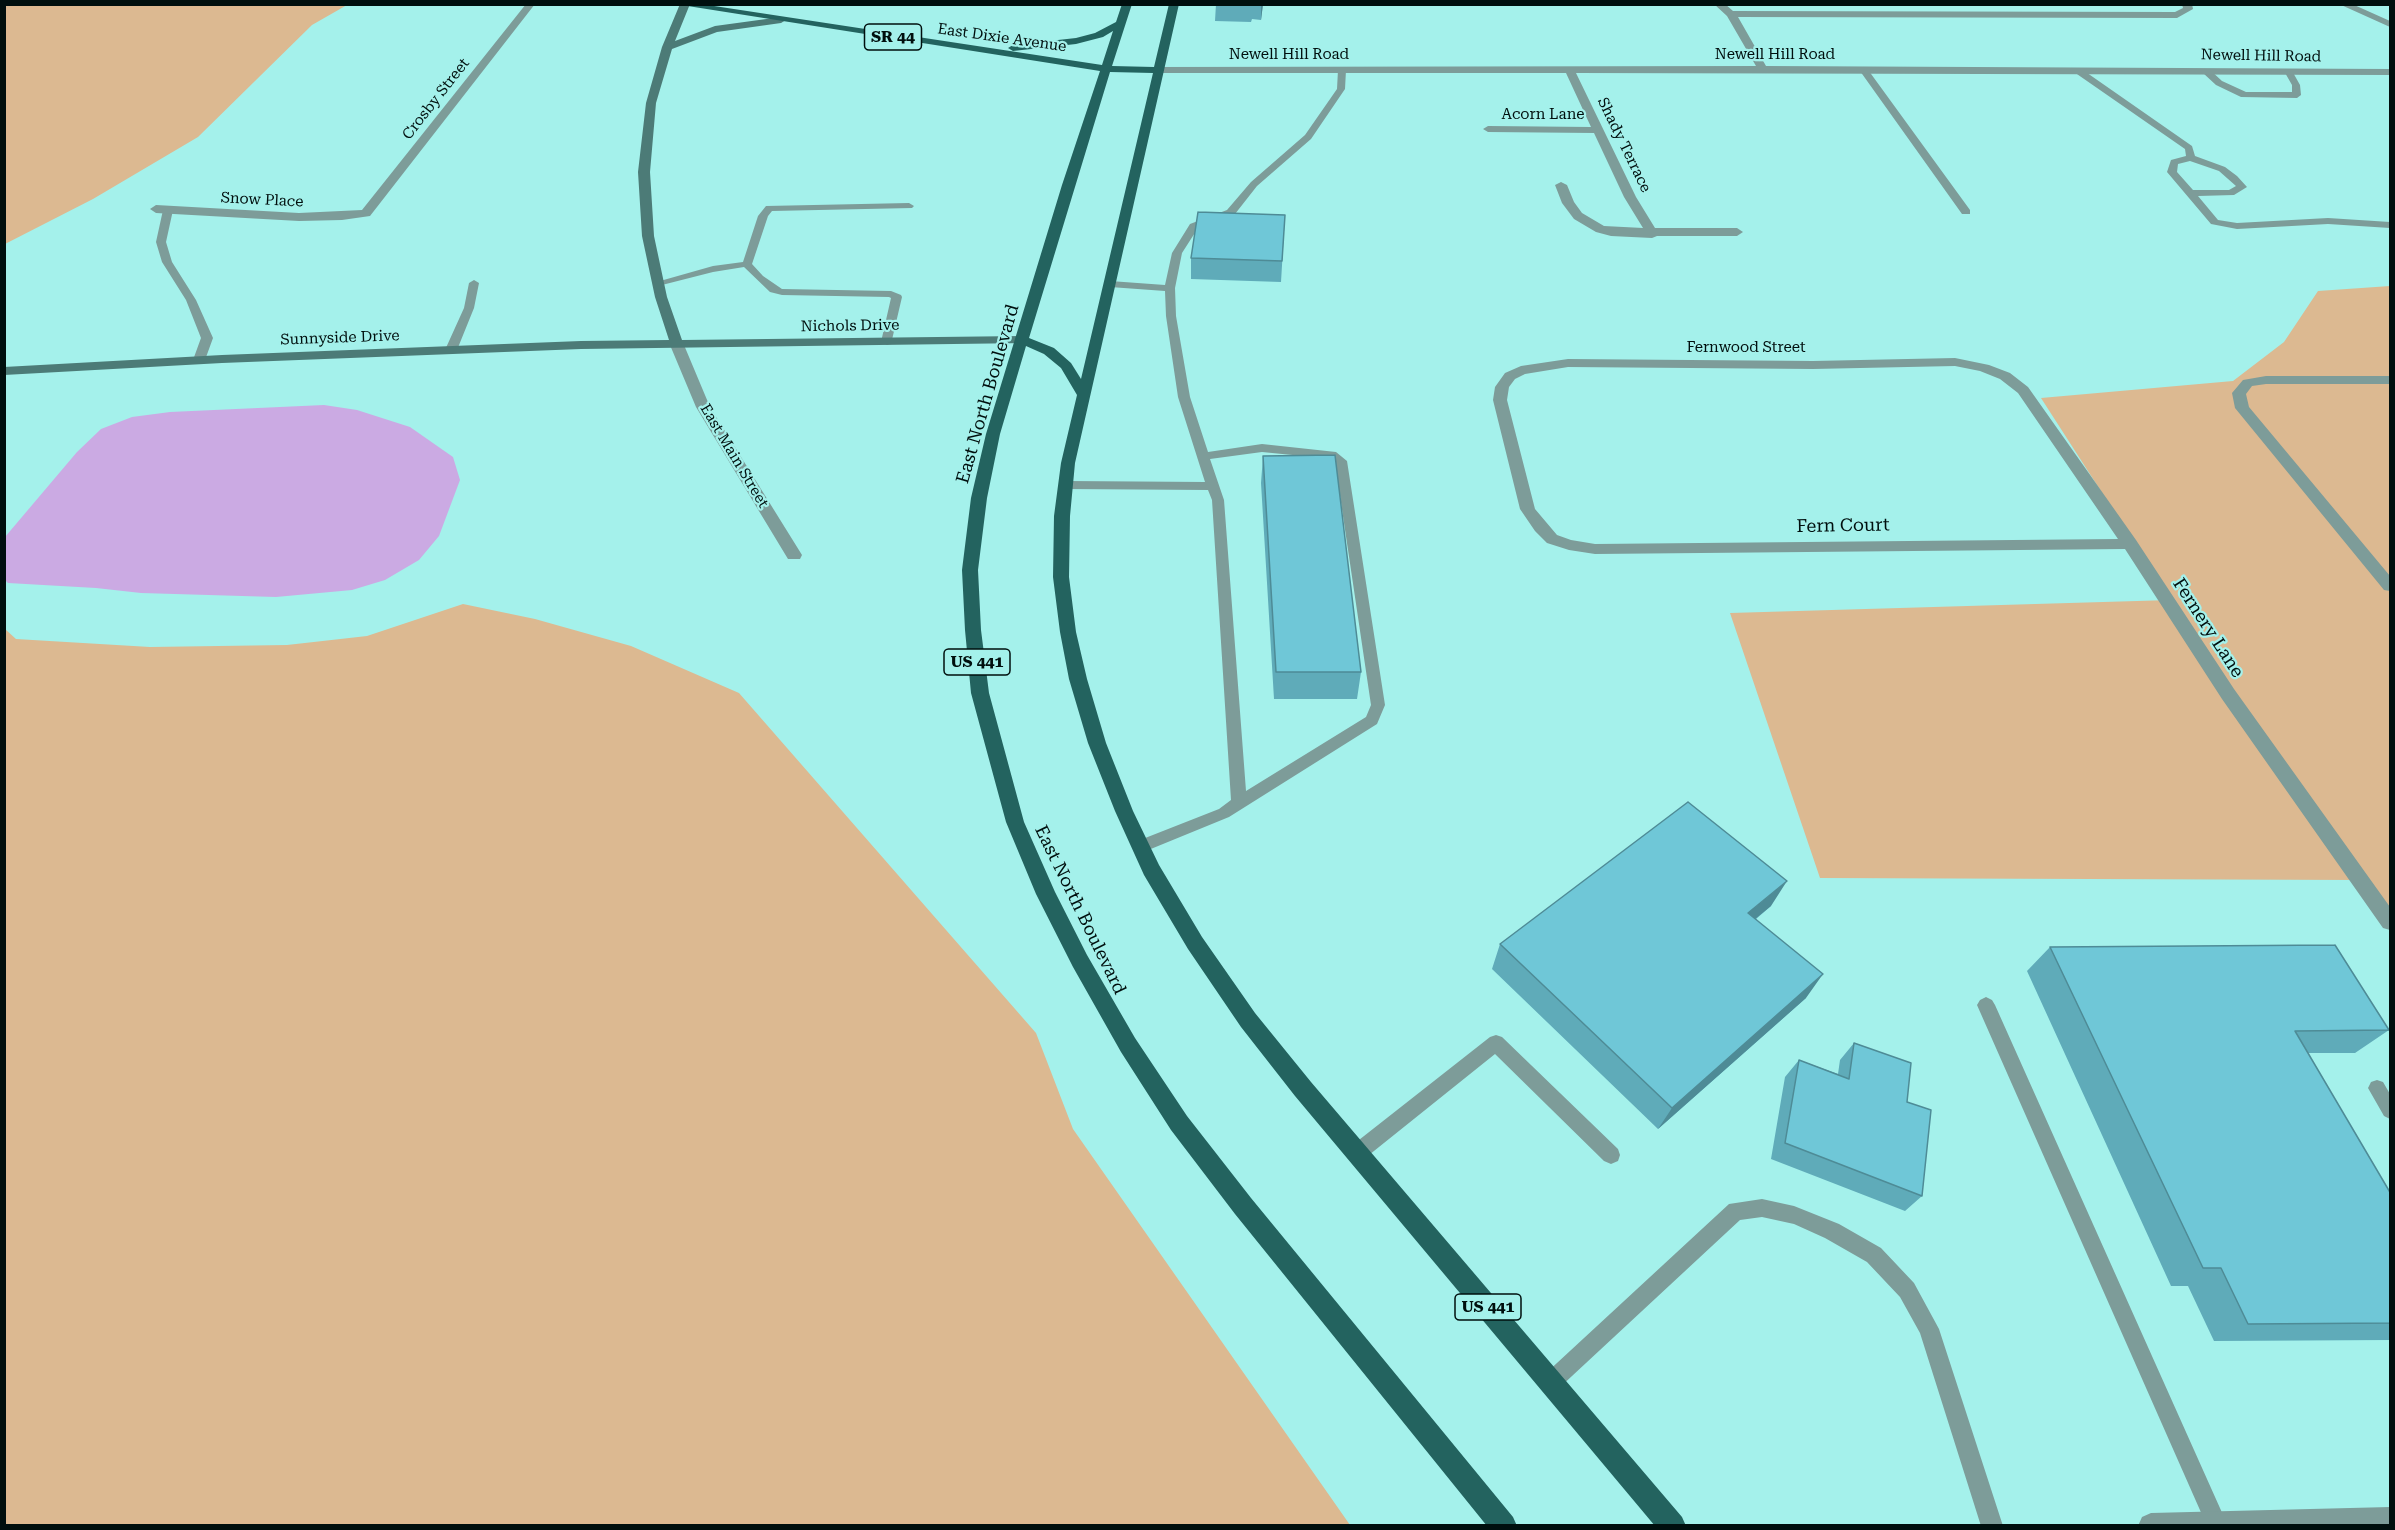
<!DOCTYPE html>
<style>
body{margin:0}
#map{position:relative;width:2395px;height:1530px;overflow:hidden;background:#a4f1eb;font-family:"Roboto Serif",serif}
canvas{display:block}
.frame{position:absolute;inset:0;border:6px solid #000f0e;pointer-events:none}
</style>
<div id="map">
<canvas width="2395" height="1530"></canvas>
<div class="frame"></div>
</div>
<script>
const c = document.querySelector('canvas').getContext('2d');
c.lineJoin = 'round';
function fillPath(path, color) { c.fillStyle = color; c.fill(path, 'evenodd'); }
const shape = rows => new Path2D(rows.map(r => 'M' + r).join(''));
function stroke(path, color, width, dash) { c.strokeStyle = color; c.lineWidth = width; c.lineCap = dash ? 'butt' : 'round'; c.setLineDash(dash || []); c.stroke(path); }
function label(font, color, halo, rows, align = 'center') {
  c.font = font + ' "Roboto Serif",serif'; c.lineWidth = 4.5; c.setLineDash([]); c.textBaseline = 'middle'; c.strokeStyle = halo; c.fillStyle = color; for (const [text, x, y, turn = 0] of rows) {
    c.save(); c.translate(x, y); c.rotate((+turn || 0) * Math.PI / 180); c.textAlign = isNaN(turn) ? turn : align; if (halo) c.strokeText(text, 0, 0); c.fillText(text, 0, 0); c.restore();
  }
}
const green = shape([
 [5,4,347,4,347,5,312,25,198,137,93,199,5,244],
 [2390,286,2390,923,2359,880,1820,878,1730,613,2171,600,2041,398,2233,381,2284,342,2318,291],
 [463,604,535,619,631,646,739,693,1036,1033,1073,1129,1350,1525,5,1525,5,629,16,639,150,647,287,645,367,636]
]);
const water = shape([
 [324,405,357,410,410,427,453,457,460,480,439,536,419,560,385,580,352,590,276,597,141,593,96,588,8,583,5,580,5,537,77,452,101,429,132,417,170,412]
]);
const lane = shape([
 [1342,67,1346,70,1345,89,1311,139,1257,186,1235,214,1198,228,1182,253,1175,288,1176,316,1190,397,1208,452,1262,444,1336,452,1347,461,1385,705,1377,724,1229,817,1141,853,1135,852,1133,847,1135,842,1219,809,1231,800,1212,500,1208,490,1066,489,1060,485,1066,481,1205,482,1178,397,1166,316,1165,291,1110,287,1105,284,1110,281,1165,285,1172,253,1190,224,1227,210,1251,182,1305,135,1337,89,1338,70,1342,67],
 [1262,452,1323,458,1335,462,1371,705,1366,717,1246,791,1224,500,1210,459,1262,452],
 [1860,67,1866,67,1970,210,1970,214,1962,214,1860,71,1860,67],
 [2074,68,2080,68,2192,146,2195,156,2225,167,2237,176,2247,187,2234,195,2198,196,2218,220,2237,223,2328,218,2390,222,2390,228,2328,224,2237,229,2211,224,2167,172,2171,160,2186,156,2185,149,2074,72,2074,68],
 [2190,161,2219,171,2236,186,2229,190,2193,190,2177,172,2178,164,2190,161],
 [2203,69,2209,69,2222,81,2246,92,2292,92,2292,85,2284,71,2291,69,2300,85,2301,95,2297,98,2241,97,2216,85,2203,73,2203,69],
 [909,203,914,206,912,208,772,211,768,216,752,264,763,276,782,289,891,291,901,295,902,297,891,344,887,345,881,342,891,298,889,297,782,295,770,292,744,267,713,272,658,286,653,283,713,266,743,262,758,216,766,206,909,203],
 [168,207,173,210,166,242,172,262,196,300,213,338,205,360,199,363,193,360,201,338,186,300,162,262,156,242,163,210,168,207],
 [474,280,479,283,474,308,457,350,451,353,447,352,445,350,464,308,469,283,474,280],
 [1986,997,1992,1000,1995,1005,2228,1526,2207,1526,1977,1005,1980,1000,1986,997],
 [1496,1035,1502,1037,1618,1149,1620,1155,1618,1161,1611,1164,1604,1161,1495,1054,1364,1159,1357,1162,1350,1159,1348,1153,1350,1147,1490,1037,1496,1035],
 [2377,1080,2383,1082,2390,1094,2390,1119,2384,1116,2368,1088,2371,1082,2377,1080],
 [1762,1199,1794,1206,1839,1224,1881,1248,1914,1283,1939,1329,2003,1526,1981,1526,1920,1333,1900,1297,1867,1262,1825,1238,1794,1224,1762,1217,1740,1220,1558,1389,1551,1392,1544,1389,1541,1382,1544,1375,1729,1204,1762,1199]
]);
const street = shape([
 [526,4,535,4,370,216,342,220,299,221,156,213,150,209,156,205,299,213,362,210,526,4],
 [1714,4,1725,4,1733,11,2175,12,2183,8,2182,4,2192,4,2193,9,2177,18,1738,17,1766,66,2390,69,2390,75,1576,73,1636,197,1655,228,1737,228,1743,232,1737,236,1657,236,1652,238,1611,236,1596,232,1574,219,1562,203,1555,185,1561,182,1567,185,1574,202,1582,213,1604,226,1643,228,1624,197,1594,133,1488,132,1483,129,1488,126,1591,127,1566,73,1159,73,1154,70,1159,67,1756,66,1727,16,1714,4],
 [2339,4,2352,4,2390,21,2390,27,2339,4],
 [677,341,684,345,710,407,802,555,800,559,788,559,696,407,670,345,677,341],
 [1955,358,1989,365,2010,373,2028,387,2136,540,2234,689,2390,907,2390,930,2383,928,2222,699,2125,549,1595,554,1569,550,1547,543,1535,531,1520,509,1493,400,1495,387,1505,373,1521,366,1568,359,1813,361,1955,358],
 [1955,366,1980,371,2000,379,2018,393,2118,539,1595,544,1571,540,1557,535,1535,509,1507,400,1509,387,1515,379,1525,374,1568,367,1813,369,1955,366],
 [2266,376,2390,376,2390,384,2266,384,2252,386,2246,394,2249,407,2390,576,2390,591,2384,590,2235,408,2232,393,2243,380,2266,376],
 [2390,1507,2390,1526,2138,1526,2142,1517,2151,1513,2390,1507]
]);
const secondary = shape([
 [680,4,690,4,675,41,715,26,781,17,786,20,781,23,717,32,672,49,656,103,650,172,654,236,667,297,682,340,1023,336,1028,337,1030,340,1028,343,581,349,222,363,4,375,4,367,222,355,581,341,669,340,655,297,642,236,638,172,646,103,662,47,680,4]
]);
const primary = shape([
 [675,4,701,4,1102,65,1113,31,1103,37,1076,44,1013,51,1008,48,1013,45,1076,38,1095,33,1116,22,1122,4,1132,4,1112,66,1154,67,1169,4,1179,4,1075,463,1070,516,1069,577,1076,632,1087,679,1106,743,1133,811,1159,865,1202,937,1255,1013,1311,1082,1682,1517,1686,1526,1655,1526,1295,1096,1241,1027,1188,949,1144,875,1115,811,1088,743,1069,679,1060,632,1053,577,1054,516,1061,463,1077,395,1061,368,1044,354,1026,346,1000,434,987,498,978,570,981,630,989,693,1024,822,1055,892,1087,955,1135,1038,1187,1116,1251,1198,1513,1517,1517,1526,1487,1526,1235,1214,1171,1130,1121,1052,1073,967,1036,894,1006,822,971,693,965,630,962,570,971,498,986,434,1062,185,1100,71,675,4],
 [1110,72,1153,73,1081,379,1071,363,1054,348,1029,338,1110,72]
]);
const wall = shape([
 [1216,4,1263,4,1261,20,1252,19,1251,22,1215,21],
 [1285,215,1281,282,1191,279,1191,258],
 [1263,456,1361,672,1357,699,1274,699,1261,483],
 [1771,906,1756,919,1806,998,1658,1129,1492,969,1500,944],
 [2050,947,2389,1030,2355,1053,2308,1053,2391,1194,2391,1340,2214,1341,2188,1286,2171,1286,2027,971],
 [1854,1043,1907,1102,1922,1196,1905,1211,1771,1159,1785,1077,1799,1060,1838,1074,1840,1060]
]);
const shadedWall = shape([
 [1261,4,1263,4,1261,20],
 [1787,881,1771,906,1733,937,1748,913],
 [1823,974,1806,998,1658,1129,1672,1108]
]);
const building = shape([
 [1198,212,1285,215,1282,261,1191,258,1198,212],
 [1335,455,1361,672,1276,672,1263,456,1335,455],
 [1688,802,1787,881,1748,913,1823,974,1672,1108,1500,944,1688,802],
 [2335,945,2389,1030,2295,1031,2391,1194,2391,1323,2248,1324,2221,1268,2203,1268,2050,947,2335,945],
 [1854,1043,1911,1063,1907,1102,1931,1110,1922,1196,1785,1143,1799,1060,1849,1079,1854,1043]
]);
const farStreetnames = [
 ["East Dixie Avenue",1002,38,8],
 ["Newell Hill Road",1289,55],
 ["Newell Hill Road",1775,55],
 ["Newell Hill Road",2261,56,1],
 ["Crosby Street",436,99,-52],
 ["Acorn Lane",1543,115],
 ["Shady Terrace",1624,145,64],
 ["Snow Place",262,200,3],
 ["Nichols Drive",850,326,-1],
 ["Sunnyside Drive",340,338,-2],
 ["Fernwood Street",1746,348],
 ["East Main Street",734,456,59]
];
const shields = [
 [893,37,57],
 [977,662,66],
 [1488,1307,66]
];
const shieldNames = [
 ["SR 44",893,37],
 ["US 441",977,662],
 ["US 441",1488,1307]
];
const streetNames = [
 ["East North Boulevard",988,394,-74],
 ["Fern Court",1843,526,-1],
 ["Fernery Lane",2208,628,57],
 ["East North Boulevard",1080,910,64]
];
fillPath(green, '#dcb991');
fillPath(water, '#cbaae3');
fillPath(lane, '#7d9c99');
fillPath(street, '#7d9c99');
fillPath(secondary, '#4c7b77');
fillPath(primary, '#23635f');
fillPath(wall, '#5fabb9');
fillPath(shadedWall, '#4e8b96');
fillPath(building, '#6fc7d7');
stroke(building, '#4e8b96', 1.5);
label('15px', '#000f0e', '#a4f1eb', farStreetnames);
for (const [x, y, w] of shields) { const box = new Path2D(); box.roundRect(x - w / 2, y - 13, w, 26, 4.5); c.fillStyle = '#a4f1eb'; c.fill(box); stroke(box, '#000f0e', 1.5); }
label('bold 16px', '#000f0e', null, shieldNames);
label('18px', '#000f0e', '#a4f1eb', streetNames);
</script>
